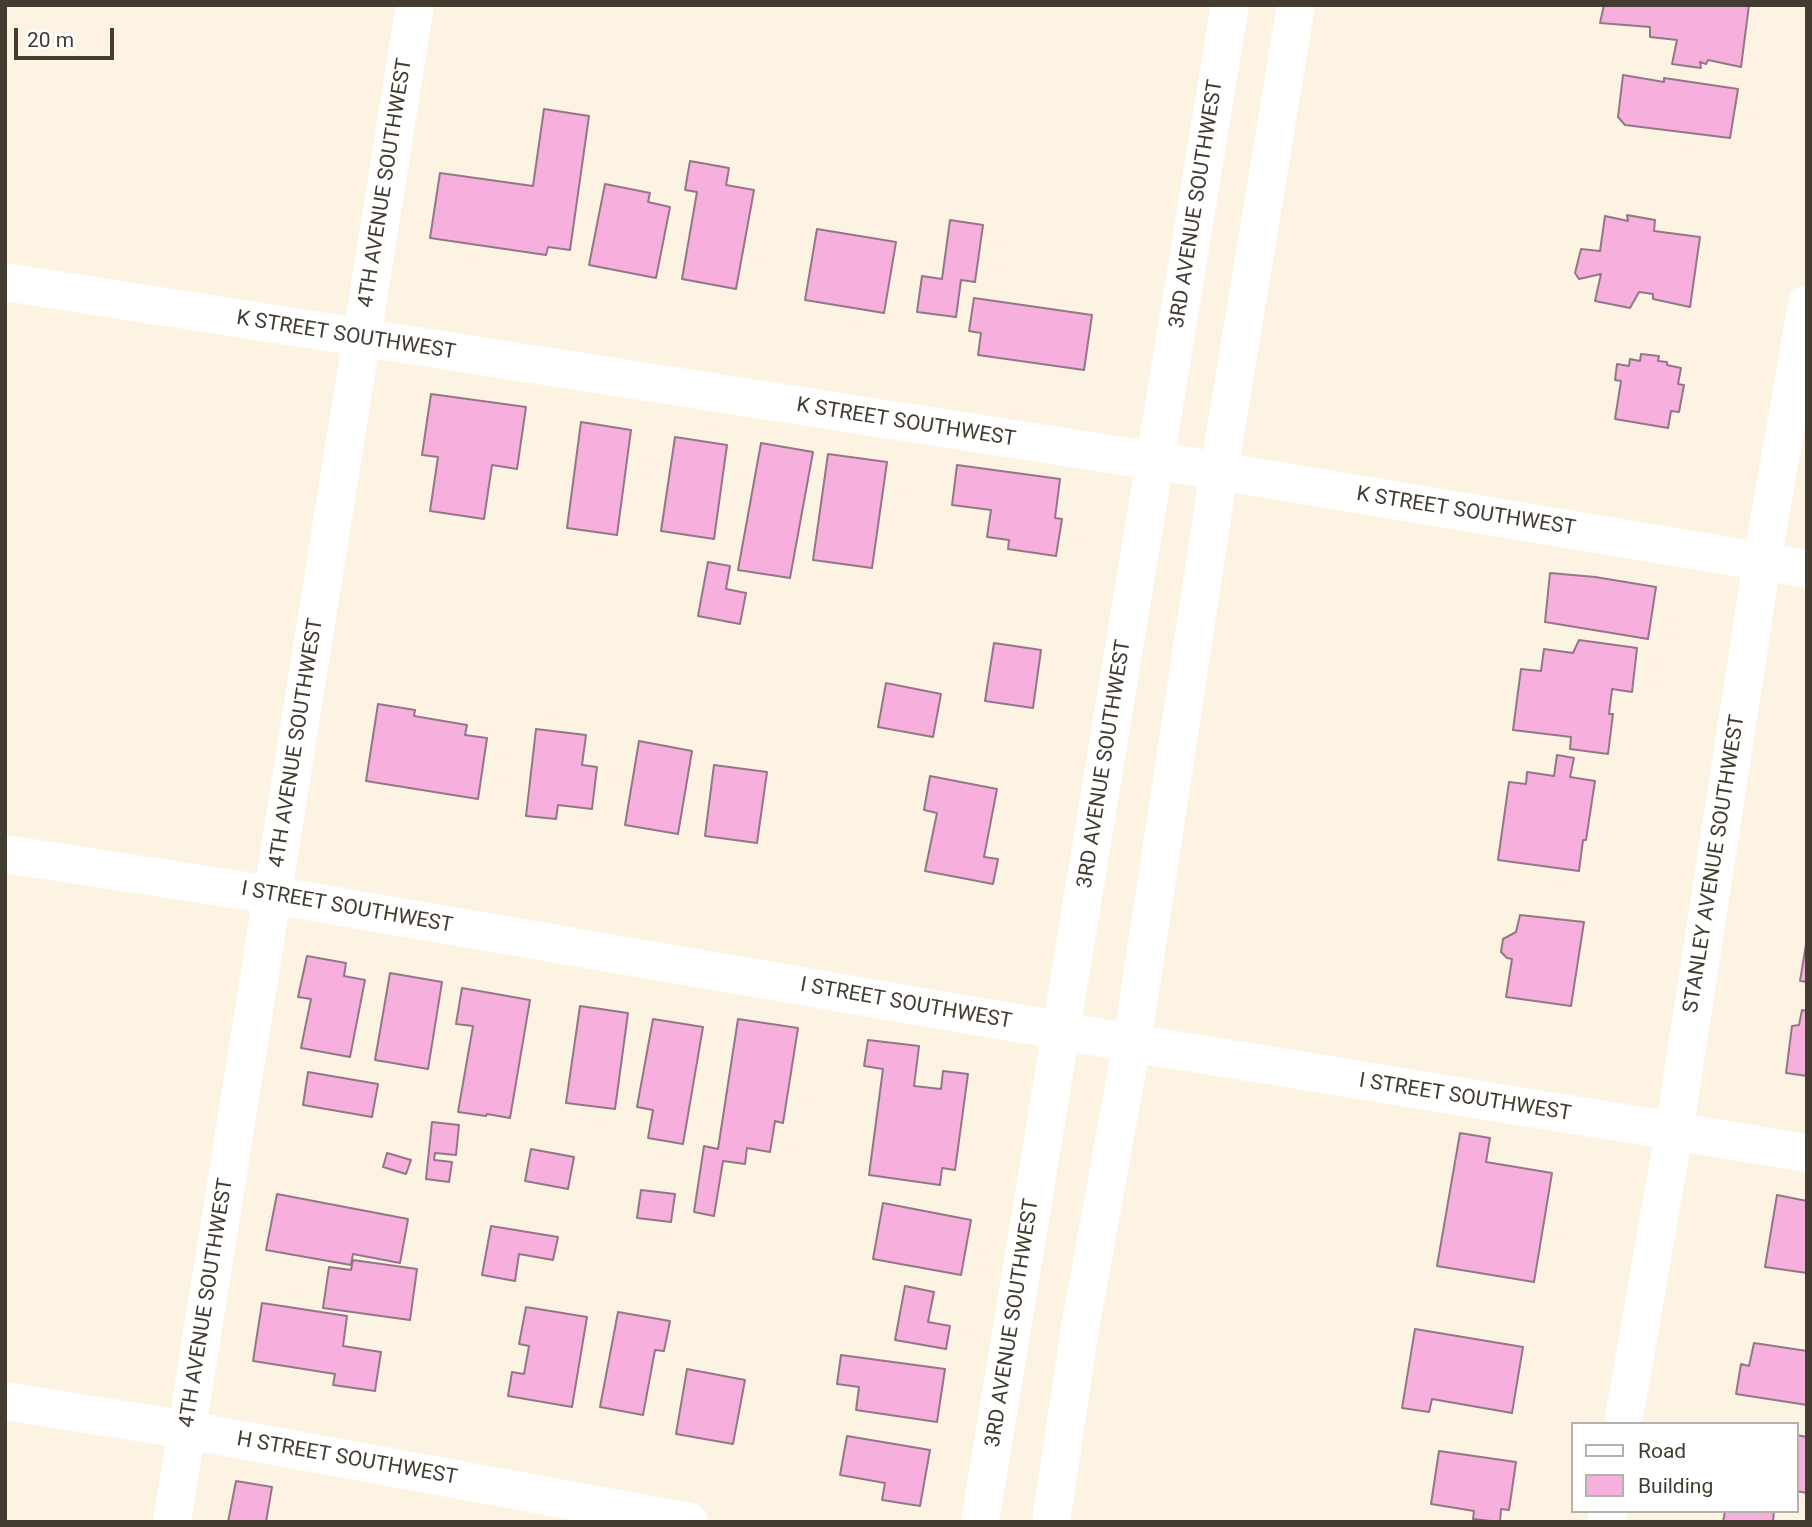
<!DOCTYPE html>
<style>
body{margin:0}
#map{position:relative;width:1812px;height:1527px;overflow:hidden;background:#fdf3e2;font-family:Roboto,sans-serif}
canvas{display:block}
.frame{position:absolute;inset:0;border:7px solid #433c30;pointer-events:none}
.legend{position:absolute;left:1571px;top:1422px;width:228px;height:91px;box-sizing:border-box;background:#fff;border:2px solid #b4b1ac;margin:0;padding:9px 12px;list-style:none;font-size:21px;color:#433c30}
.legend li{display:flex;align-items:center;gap:14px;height:35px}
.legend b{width:35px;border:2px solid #b4b1ac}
.scale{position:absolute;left:14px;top:28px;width:100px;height:32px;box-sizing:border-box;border:4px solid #433c30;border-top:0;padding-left:9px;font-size:21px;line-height:24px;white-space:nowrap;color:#433c30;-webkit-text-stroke:5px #fff;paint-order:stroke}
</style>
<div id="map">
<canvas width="1812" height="1527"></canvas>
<div class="frame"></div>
<ul class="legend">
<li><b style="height:9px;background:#fff"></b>Road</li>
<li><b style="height:19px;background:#f7b0dd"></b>Building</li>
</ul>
<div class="scale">20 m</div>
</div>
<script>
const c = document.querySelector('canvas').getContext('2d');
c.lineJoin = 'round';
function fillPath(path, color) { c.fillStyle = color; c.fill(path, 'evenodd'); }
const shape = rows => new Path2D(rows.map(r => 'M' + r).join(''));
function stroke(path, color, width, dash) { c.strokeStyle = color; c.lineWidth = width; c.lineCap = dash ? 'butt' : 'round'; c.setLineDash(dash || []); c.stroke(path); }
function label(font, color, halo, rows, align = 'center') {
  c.font = font + ' Roboto,sans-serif'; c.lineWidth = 5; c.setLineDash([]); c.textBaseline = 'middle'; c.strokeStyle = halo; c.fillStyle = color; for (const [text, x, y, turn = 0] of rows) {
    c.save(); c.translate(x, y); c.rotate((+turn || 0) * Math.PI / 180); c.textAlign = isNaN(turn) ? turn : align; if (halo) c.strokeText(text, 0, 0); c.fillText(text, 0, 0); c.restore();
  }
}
const building = shape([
 [1604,5,1749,5,1741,67,1708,60,1706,64,1700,62,1701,68,1672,64,1677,40,1650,37,1650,27,1600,23,1604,5],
 [1623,75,1664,82,1664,78,1738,89,1730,138,1625,125,1618,117,1623,75],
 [544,109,589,116,570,250,548,247,546,255,430,238,440,173,533,186,544,109],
 [690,161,729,168,726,185,754,190,736,289,682,279,697,192,685,190,690,161],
 [605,184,650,193,648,202,670,207,656,278,589,265,605,184],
 [1627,215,1655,220,1654,231,1700,237,1690,307,1653,299,1653,294,1639,292,1630,308,1595,301,1601,274,1579,279,1575,273,1581,249,1600,251,1605,216,1628,221,1627,215],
 [950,220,983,225,975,282,961,280,956,317,917,312,922,276,942,279,950,220],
 [817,229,896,242,884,313,805,300,817,229],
 [974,298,1092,315,1084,370,978,355,981,333,969,331,974,298],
 [1641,354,1659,356,1658,361,1667,362,1667,365,1681,368,1678,384,1684,385,1679,412,1671,411,1668,428,1615,419,1621,381,1615,380,1617,364,1629,366,1630,359,1640,361,1641,354],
 [431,394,526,407,517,469,492,465,484,519,430,511,438,457,422,455,431,394],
 [581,422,631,430,617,535,567,528,581,422],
 [675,437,727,445,714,539,661,531,675,437],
 [761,443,813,452,790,578,738,570,761,443],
 [828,454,887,462,872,568,813,560,828,454],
 [957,465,1060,479,1055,518,1062,519,1056,556,1008,549,1009,540,987,537,991,510,952,505,957,465],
 [708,562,730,566,726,589,746,593,740,624,698,616,708,562],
 [1550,573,1595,577,1656,587,1648,639,1545,622,1550,573],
 [1579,640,1637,648,1632,692,1612,689,1609,714,1613,714,1608,754,1570,749,1571,737,1513,730,1521,669,1541,671,1544,649,1573,653,1579,640],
 [994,643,1041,650,1033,708,985,701,994,643],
 [886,683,941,694,933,737,878,727,886,683],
 [378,704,415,710,414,716,467,725,465,735,487,738,478,799,366,781,378,704],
 [536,729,586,735,582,765,597,767,592,809,558,805,556,819,526,816,536,729],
 [639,741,692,751,678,834,625,825,639,741],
 [1557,755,1574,758,1570,777,1595,781,1586,840,1583,840,1579,871,1498,860,1509,782,1526,784,1527,772,1554,776,1557,755],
 [714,765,767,772,757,843,705,836,714,765],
 [930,776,997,789,984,857,998,859,993,884,925,871,937,813,924,810,930,776],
 [1520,915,1584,922,1571,1006,1506,997,1512,959,1507,958,1501,952,1503,939,1516,932,1520,915],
 [1807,938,1807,982,1800,981,1807,938],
 [307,956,346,963,344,976,365,980,350,1057,301,1048,311,999,298,997,307,956],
 [390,973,442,982,428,1069,375,1060,390,973],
 [462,988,530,1000,510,1118,487,1114,486,1116,458,1112,473,1026,456,1024,462,988],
 [580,1006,628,1013,615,1109,566,1103,580,1006],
 [1802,1010,1807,1011,1807,1076,1786,1073,1792,1026,1799,1025,1802,1010],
 [653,1019,703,1027,683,1144,648,1138,653,1110,637,1107,653,1019],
 [738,1019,798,1028,783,1123,775,1121,770,1152,747,1148,745,1164,723,1161,714,1216,694,1212,704,1146,718,1149,738,1019],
 [868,1040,919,1046,914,1086,941,1089,943,1071,968,1074,955,1170,942,1168,940,1185,869,1175,883,1069,864,1066,868,1040],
 [308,1072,378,1084,372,1117,303,1105,308,1072],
 [432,1122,459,1125,456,1155,435,1153,434,1160,452,1162,449,1182,426,1179,432,1122],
 [1460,1133,1490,1138,1486,1162,1552,1173,1534,1282,1437,1266,1460,1133],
 [531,1149,574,1157,568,1189,525,1181,531,1149],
 [387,1153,411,1160,406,1174,383,1167,387,1153],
 [641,1190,675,1194,671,1222,637,1218,641,1190],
 [277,1194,408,1219,400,1263,353,1254,351,1265,266,1250,277,1194],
 [1777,1195,1807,1201,1807,1273,1765,1267,1777,1195],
 [883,1203,971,1220,961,1275,873,1259,883,1203],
 [491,1226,558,1237,553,1260,519,1254,515,1281,482,1275,491,1226],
 [353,1260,417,1269,410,1320,323,1308,329,1267,351,1270,353,1260],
 [905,1286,934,1292,928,1322,950,1326,946,1349,895,1340,905,1286],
 [262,1303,347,1316,343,1346,381,1352,375,1391,333,1385,335,1374,253,1361,262,1303],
 [526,1307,587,1317,572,1407,508,1396,512,1372,524,1374,529,1346,519,1344,526,1307],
 [618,1312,670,1321,664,1351,655,1350,643,1415,600,1407,618,1312],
 [1415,1329,1523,1347,1512,1413,1432,1399,1429,1412,1402,1408,1415,1329],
 [1754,1343,1807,1351,1807,1405,1736,1394,1741,1364,1749,1366,1754,1343],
 [841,1355,945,1369,937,1422,856,1410,859,1387,837,1384,841,1355],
 [687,1369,745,1380,733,1444,676,1434,687,1369],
 [1796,1435,1807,1437,1807,1493,1796,1491,1796,1435],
 [847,1436,930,1450,920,1506,882,1500,885,1483,840,1475,847,1436],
 [1439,1451,1516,1462,1509,1510,1501,1509,1500,1522,1473,1519,1474,1511,1431,1504,1439,1451],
 [236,1481,272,1487,266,1522,228,1522,236,1481],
 [1725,1511,1774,1511,1773,1522,1723,1522,1725,1511]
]);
const minor = shape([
 [5,282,1219,471,1807,569],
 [5,854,272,895,1132,1043,1807,1153],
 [5,1401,187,1430,689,1522],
 [1623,1424,1674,1132,1762,562,1807,304],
 [172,1522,415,5],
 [980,1522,1230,5],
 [1051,1522,1080,1329,1132,1043,1219,471,1296,5],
 [1606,1522,1608,1511]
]);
const streetNames = [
 ["4TH AVENUE SOUTHWEST",386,183,-81],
 ["3RD AVENUE SOUTHWEST",1197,204,-81],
 ["K STREET SOUTHWEST",346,336,9],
 ["K STREET SOUTHWEST",906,423,9],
 ["K STREET SOUTHWEST",1466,512,9],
 ["4TH AVENUE SOUTHWEST",297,743,-81],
 ["3RD AVENUE SOUTHWEST",1105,764,-81],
 ["STANLEY AVENUE SOUTHWEST",1715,864,-81],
 ["I STREET SOUTHWEST",347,908,10],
 ["I STREET SOUTHWEST",906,1004,10],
 ["I STREET SOUTHWEST",1465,1098,9],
 ["4TH AVENUE SOUTHWEST",207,1303,-81],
 ["3RD AVENUE SOUTHWEST",1013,1323,-81],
 ["H STREET SOUTHWEST",347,1459,10]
];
fillPath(building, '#f7b0dd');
stroke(building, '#937788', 2);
stroke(minor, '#fff', 38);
label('21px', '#433c30', '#fff', streetNames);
</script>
